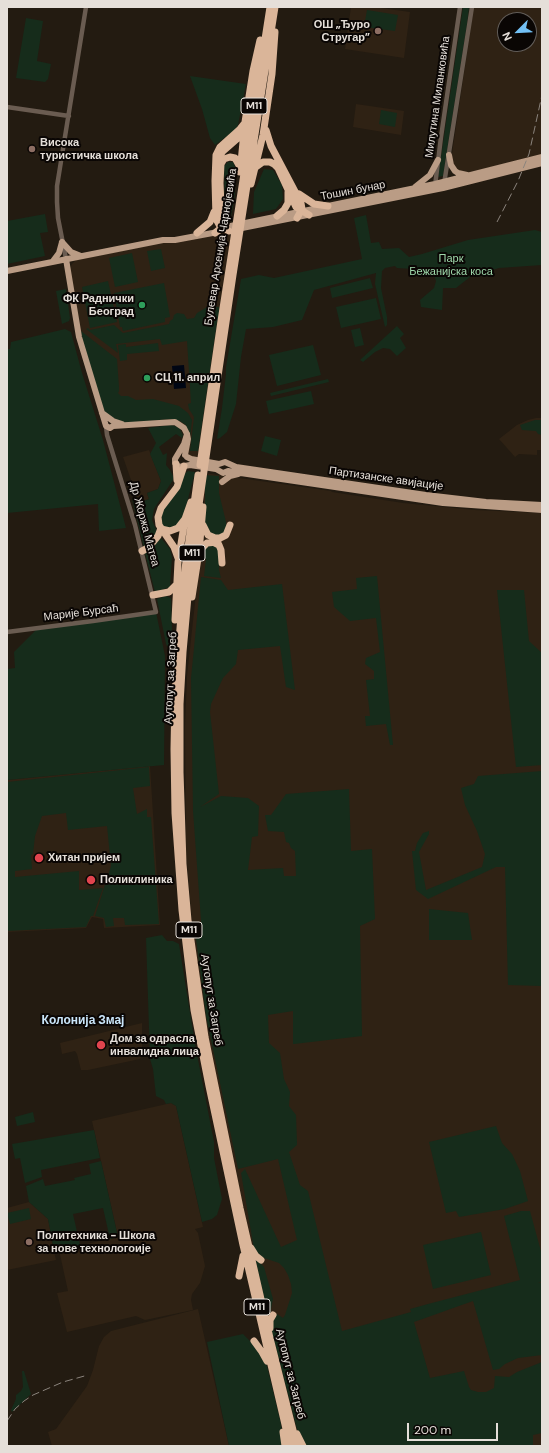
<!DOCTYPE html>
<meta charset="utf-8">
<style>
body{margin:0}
#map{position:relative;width:549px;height:1453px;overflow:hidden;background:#231b11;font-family:"DM Sans",sans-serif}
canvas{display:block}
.frame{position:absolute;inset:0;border:8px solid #e5dfd9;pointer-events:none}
.north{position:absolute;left:497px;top:12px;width:40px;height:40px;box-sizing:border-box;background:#0a0604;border:1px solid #625d59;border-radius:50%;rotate:246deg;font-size:11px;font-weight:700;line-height:16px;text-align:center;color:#e5dfd9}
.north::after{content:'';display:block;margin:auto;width:14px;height:18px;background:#73c1f5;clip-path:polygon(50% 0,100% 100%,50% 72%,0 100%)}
.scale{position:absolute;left:407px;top:1423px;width:91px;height:18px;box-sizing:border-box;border:2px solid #e5dfd9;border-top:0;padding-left:5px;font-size:12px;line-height:14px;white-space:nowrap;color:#e5dfd9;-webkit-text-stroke:3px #0a0604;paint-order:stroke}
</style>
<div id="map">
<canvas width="549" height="1453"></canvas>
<div class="frame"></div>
<div class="north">N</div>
<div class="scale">200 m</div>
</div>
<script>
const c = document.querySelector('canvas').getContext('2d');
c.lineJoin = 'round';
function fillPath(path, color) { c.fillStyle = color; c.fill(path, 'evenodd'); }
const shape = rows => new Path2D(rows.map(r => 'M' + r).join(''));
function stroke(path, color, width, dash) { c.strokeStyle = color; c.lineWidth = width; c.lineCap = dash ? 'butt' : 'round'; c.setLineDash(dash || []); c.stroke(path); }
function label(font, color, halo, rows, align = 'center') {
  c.font = font + ' "DM Sans",sans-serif'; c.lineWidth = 4; c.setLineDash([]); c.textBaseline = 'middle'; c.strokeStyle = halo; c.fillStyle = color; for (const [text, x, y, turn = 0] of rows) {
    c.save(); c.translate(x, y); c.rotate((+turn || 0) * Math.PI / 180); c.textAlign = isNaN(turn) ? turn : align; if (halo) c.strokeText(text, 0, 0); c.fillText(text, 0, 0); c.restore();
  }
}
const built = shape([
 [351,7,374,7,410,12,404,58,345,49],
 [474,7,542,7,542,155,466,173,458,172,451,160],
 [505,20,529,20,529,44,505,44],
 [356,104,404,111,401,135,353,127],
 [232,232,198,459,191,458,187,453,189,437,179,422,123,423,83,347,69,271,72,264,76,260,154,244],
 [536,418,542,418,541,450,537,450,537,455,519,454,515,457,499,439,517,425,528,420],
 [149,450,161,481,158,489,147,493,149,499,139,503,123,457],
 [204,473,331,491,332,492,403,503,475,510,542,513,542,1446,305,1446,297,1429,257,1270,235,1170,204,1017,192,921,186,853,185,727,187,676,204,520],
 [150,766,160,925,104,928,103,919,92,917,86,928,7,932,7,780],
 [142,1023,142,1056,140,1059,88,1070,81,1070,77,1054,75,1051,62,1054,60,1043],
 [171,1103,176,1106,203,1227,195,1229,198,1233,205,1266,200,1283,192,1294,191,1300,193,1310,145,1320,136,1316,67,1332,57,1293,68,1291,59,1250,118,1237,92,1121],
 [29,1202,48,1219,51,1233,50,1234,56,1260,7,1270,7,1208],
 [198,1309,229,1446,52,1446,48,1432,56,1429,87,1386,93,1370,99,1346,104,1337,111,1331]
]);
const green = shape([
 [463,7,469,7,467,24,443,176,438,177],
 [367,10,398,15,395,31,364,27],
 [26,18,43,21,37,61,51,64,48,79,45,82,16,78],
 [190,76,246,84,238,125,235,130,215,145,210,138,202,109],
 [381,110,397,113,395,127,379,124],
 [228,162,233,162,236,169,235,195,231,217,225,210,224,166],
 [264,169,273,170,282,185,283,199,276,209,253,214,254,192],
 [45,214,48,232,40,233,45,256,7,264,7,221],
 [366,215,371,243,379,242,382,249,399,248,409,257,422,254,468,240,535,230,542,232,542,265,499,268,470,277,456,288,443,288,442,310,421,307,420,300,434,288,436,281,434,275,429,270,397,268,395,266,385,268,382,271,381,288,387,317,387,325,385,327,375,284,376,273,314,290,302,320,273,327,246,329,241,357,236,404,227,432,220,438,217,439,222,408,226,374,226,367,241,279,259,275,274,278,362,259,354,218],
 [161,249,165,268,151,271,147,251],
 [132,253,138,282,115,287,109,258],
 [370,278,373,288,332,298,330,288],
 [108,281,117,322,90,328,82,287],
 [164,283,170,317,165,318,165,322,123,331,122,327,120,327,114,293],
 [66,289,70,318,69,321,62,324,56,291],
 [376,298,381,319,341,328,336,307],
 [212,306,219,307,220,316,217,322,198,451,190,451,194,417,189,409,188,404,191,403,187,341,162,345,160,339,116,344,118,353,86,329,88,328,90,330,114,325,123,333,169,324,170,321,173,319,174,315,177,313,184,314,187,319,194,318,197,313,207,307],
 [397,326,404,334,400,338,406,348,397,356,390,349,383,348,375,352,363,362,360,360],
 [360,328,364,345,355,347,351,330],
 [65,329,71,332,82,373,103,440,126,528,99,531,98,504,7,513,7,349,10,349,11,342],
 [81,331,117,359,119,387,119,391,118,393,121,396,128,396,136,400,153,399,179,406,188,413,192,420,190,438,186,425,180,421,171,419,123,423,105,414,84,346],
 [158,343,159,351,127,354,127,360,120,361,118,345,126,344,126,347],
 [313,345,321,375,277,386,269,355],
 [328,379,329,382,271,396,270,393],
 [311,391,314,404,269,414,266,401],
 [535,420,542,420,542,435,538,434,536,431,522,430,520,425],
 [171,425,179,427,183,435,182,438,176,434,159,447,163,455,167,453,166,465,170,470,173,476,173,480,154,509,152,520,158,534,144,548,132,499,137,497,139,503,149,499,147,493,158,489,161,481,150,454,156,443,148,428],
 [265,436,281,440,277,456,261,451],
 [188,471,195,472,183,518,174,529,163,527,161,523,162,510,183,475],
 [205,475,219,476,219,493,226,522,226,528,224,533,219,536,209,533,205,525],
 [161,538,170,549,172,557,170,587,155,592,145,553],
 [209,545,217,546,219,552,219,570,221,578,204,576,206,559,201,557,203,549],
 [377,576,393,745,390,745,386,724,366,726,365,716,370,716,366,680,374,679,374,671,365,664,366,658,380,652,376,618,350,621,334,607,332,592,357,589,356,578],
 [201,577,221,580,228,590,282,584,295,690,286,687,280,646,238,650,236,664,223,678,211,704,210,712,219,794,200,807,221,796,248,798,259,806,258,836,252,837,248,870,283,868,284,876,296,876,295,851,291,848,289,843,286,842,284,832,268,831,265,815,271,815,286,794,349,789,351,851,372,849,375,919,360,926,362,1036,294,1044,293,1044,293,1011,268,1015,269,1043,280,1053,284,1079,290,1092,289,1106,296,1115,297,1143,297,1145,289,1152,300,1185,308,1191,342,1331,411,1312,410,1309,428,1304,520,1280,504,1216,521,1211,530,1211,542,1255,542,1282,538,1283,542,1283,542,1355,518,1358,505,1364,499,1369,493,1370,473,1301,414,1322,430,1378,464,1371,469,1387,471,1390,478,1392,486,1392,494,1388,495,1376,509,1377,517,1372,542,1362,542,1433,533,1435,533,1445,527,1446,305,1446,297,1429,270,1325,273,1318,277,1314,283,1318,285,1315,292,1293,291,1284,288,1275,284,1268,279,1263,258,1256,254,1249,241,1173,245,1169,281,1247,297,1240,278,1159,238,1169,206,1016,196,939,202,934,193,811,191,678],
 [497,590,524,590,529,641,542,653,542,765,516,767],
 [166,596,171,598,172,630,174,637,173,652,170,651,166,644,157,599],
 [156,612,165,656,164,765,7,780,7,669,15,668,14,652,36,630],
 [149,767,150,786,133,788,137,814,147,809,147,817,151,817,159,924,125,925,124,918,113,918,114,926,106,927,104,918,95,916,111,866,107,826,68,830,66,813,42,816,35,836,33,854,31,855,32,869,15,871,15,877,79,871,79,890,103,888,93,916,91,916,86,927,7,931,7,782],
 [542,771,542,986,508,985,505,867,496,867,428,899,416,890,412,851,415,851,417,843,423,833,429,831,429,834,419,852,426,890,482,867,485,854,477,831,465,805,461,788,474,784,478,776],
 [429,909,468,913,472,940,429,940],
 [162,935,167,941,173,941,179,944,195,1044,214,1142,214,1158,222,1199,217,1215,212,1219,202,1222,176,1106,171,1103,166,1104,164,1100,156,1096,153,1069,150,1059,146,938],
 [33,1112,35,1122,17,1126,15,1117],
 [496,1126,502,1143,512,1154,520,1171,528,1201,505,1209,459,1217,456,1211,446,1213,429,1142],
 [94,1130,100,1158,41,1170,42,1177,25,1183,20,1158,15,1159,12,1144],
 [101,1161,118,1237,110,1239,103,1208,73,1214,80,1245,54,1251,48,1219,29,1202,26,1186,43,1179,45,1186,75,1180,74,1178,91,1174,89,1164],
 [29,1208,31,1219,10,1224,7,1213],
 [481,1232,491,1275,433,1289,423,1245],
 [255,1258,264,1267,273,1299,269,1319],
 [243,1334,252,1343,264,1359,267,1366,281,1424,283,1446,229,1446,207,1342],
 [22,1371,24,1371,31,1394,12,1412,11,1410,16,1399,16,1395,21,1391,23,1387]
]);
const water = shape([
 [184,365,186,388,174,389,172,366]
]);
const minor = shape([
 [7,107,69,116],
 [444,184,472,7],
 [435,186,441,137,460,7],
 [66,259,58,218,57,202,57,186,86,7],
 [7,632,93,621,156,612,135,525,107,435,106,426]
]);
const major = shape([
 [449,155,451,165,455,171,458,173,467,175],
 [415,187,430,175,438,160],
 [221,228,435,184,542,157],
 [237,229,443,188,542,163],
 [62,242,71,252,81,256],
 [66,259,79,337,106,426,110,428,113,426,175,422,184,428,187,434,188,439,185,455],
 [53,261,59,253,62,242],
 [7,271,163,240,175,240,218,232],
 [102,413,113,421,122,424],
 [187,434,184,444,175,459,175,463,179,467,190,465,216,469,223,473,228,471,234,472,443,503,542,510],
 [187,457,191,459,219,464,225,462,236,467,426,495,486,502,542,505],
 [222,482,230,476,238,474]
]);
const highway = shape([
 [275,7,233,275,192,552,183,652,180,704,180,772,183,864,188,920,205,1037,240,1208,270,1338,297,1446],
 [266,130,271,146,301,203,302,209,297,218],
 [218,159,223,151,239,137,243,131],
 [256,167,263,162,270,162,274,164,278,168,296,207,309,215],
 [240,172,245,122,253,71,260,40],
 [251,184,263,135,272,74,275,32],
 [299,194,314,204,328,206],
 [277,216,284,210,288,203,288,192],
 [229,231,221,228,216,219,215,181,216,155,220,147,240,129,244,124],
 [197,233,210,222,214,212],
 [215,233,221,228,222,225,220,183,221,164,224,159,230,157,235,158,240,167],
 [176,464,177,480],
 [200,465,221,321,270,7],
 [198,475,184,576,175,694,174,749,175,813,182,910,194,1010,209,1086,243,1245,290,1446],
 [203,525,208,535,215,538,220,538,226,535,230,525],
 [161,529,170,531,178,528,185,519,191,502],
 [215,543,219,545,221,550,222,563],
 [142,551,148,548,158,536,161,528],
 [199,551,207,543,218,542],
 [178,558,174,547,159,525,158,517,161,508,177,487,184,466],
 [153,595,169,592,176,585],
 [192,597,199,552,203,507],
 [175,620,178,562,185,519],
 [251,1248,256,1256,261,1260],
 [239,1276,243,1256],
 [270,1328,270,1320,273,1315],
 [254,1341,262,1352,267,1361],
 [283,1432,285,1446],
 [297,1434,303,1446]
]);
const rail = shape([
 [497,222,518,181,529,154,542,95],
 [7,1421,15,1409,24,1401,33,1395,63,1382,88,1375]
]);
const markers = [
 [378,31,4,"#8d6e63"],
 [32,149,4,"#8d6e63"],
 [142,305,4,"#2e9e5b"],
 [147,378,4,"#2e9e5b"],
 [39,858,5,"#e0444e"],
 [91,880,5,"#e0444e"],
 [101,1045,5,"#e0444e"],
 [29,1242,4,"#8d6e63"]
];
const shields = [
 [254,106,26],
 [192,553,26],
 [189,930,26],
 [257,1307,26]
];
const shieldNames = [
 ["M11",254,106],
 ["M11",192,553],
 ["M11",189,930],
 ["M11",257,1307]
];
const poiNames = [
 ["ОШ „Ђуро",370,25,"right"],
 ["Стругар”",370,38,"right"],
 ["Висока",40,143],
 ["туристичка школа",40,156],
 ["ФК Раднички",134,299,"right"],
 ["Београд",134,312,"right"],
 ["СЦ 11. април",155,378],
 ["Хитан пријем",48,858],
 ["Поликлиника",100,880],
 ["Дом за одрасла",110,1039],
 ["инвалидна лица",110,1052],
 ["Политехника - Школа",37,1236],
 ["за нове технологоије",37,1249]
];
const streetNames = [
 ["Милутина Миланковића",438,97,-82],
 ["Тошин бунар",353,191,-11],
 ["Булевар Арсенија Чарнојевића",221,247,-81],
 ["Партизанске авијације",386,479,8],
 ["Др Жоржа Матеа",144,524,75],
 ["Марије Бурсаћ",81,613,-7],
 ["Аутопут за Загреб",171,678,-87],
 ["Аутопут за Загреб",211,1000,81],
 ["Аутопут за Загреб",290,1374,76]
];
const parkNames = [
 ["Парк",451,259],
 ["Бежанијска коса",451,272]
];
const neighbourhoodNames = [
 ["Колонија Змај",83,1021]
];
fillPath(built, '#2f2214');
fillPath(green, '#162c1b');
fillPath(water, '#000614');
stroke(minor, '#6a5c51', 4.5);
stroke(major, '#ba9c85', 6);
stroke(highway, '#dab599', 7);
stroke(rail, '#8b847d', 1, [8, 4]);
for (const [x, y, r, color] of markers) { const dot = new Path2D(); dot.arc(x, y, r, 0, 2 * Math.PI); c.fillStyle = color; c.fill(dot); stroke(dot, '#0a0604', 1.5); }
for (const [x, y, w] of shields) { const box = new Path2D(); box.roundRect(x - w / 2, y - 8, w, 16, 3); c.fillStyle = '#0a0604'; c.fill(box); stroke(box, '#e5dfd9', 1); }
label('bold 10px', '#e5dfd9', null, shieldNames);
label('bold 11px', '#e5dfd9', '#0a0604', poiNames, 'left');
label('11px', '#e5dfd9', '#0a0604', streetNames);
label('11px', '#9fd8ab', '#0a0604', parkNames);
label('bold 12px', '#cae6fa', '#0a0604', neighbourhoodNames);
</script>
